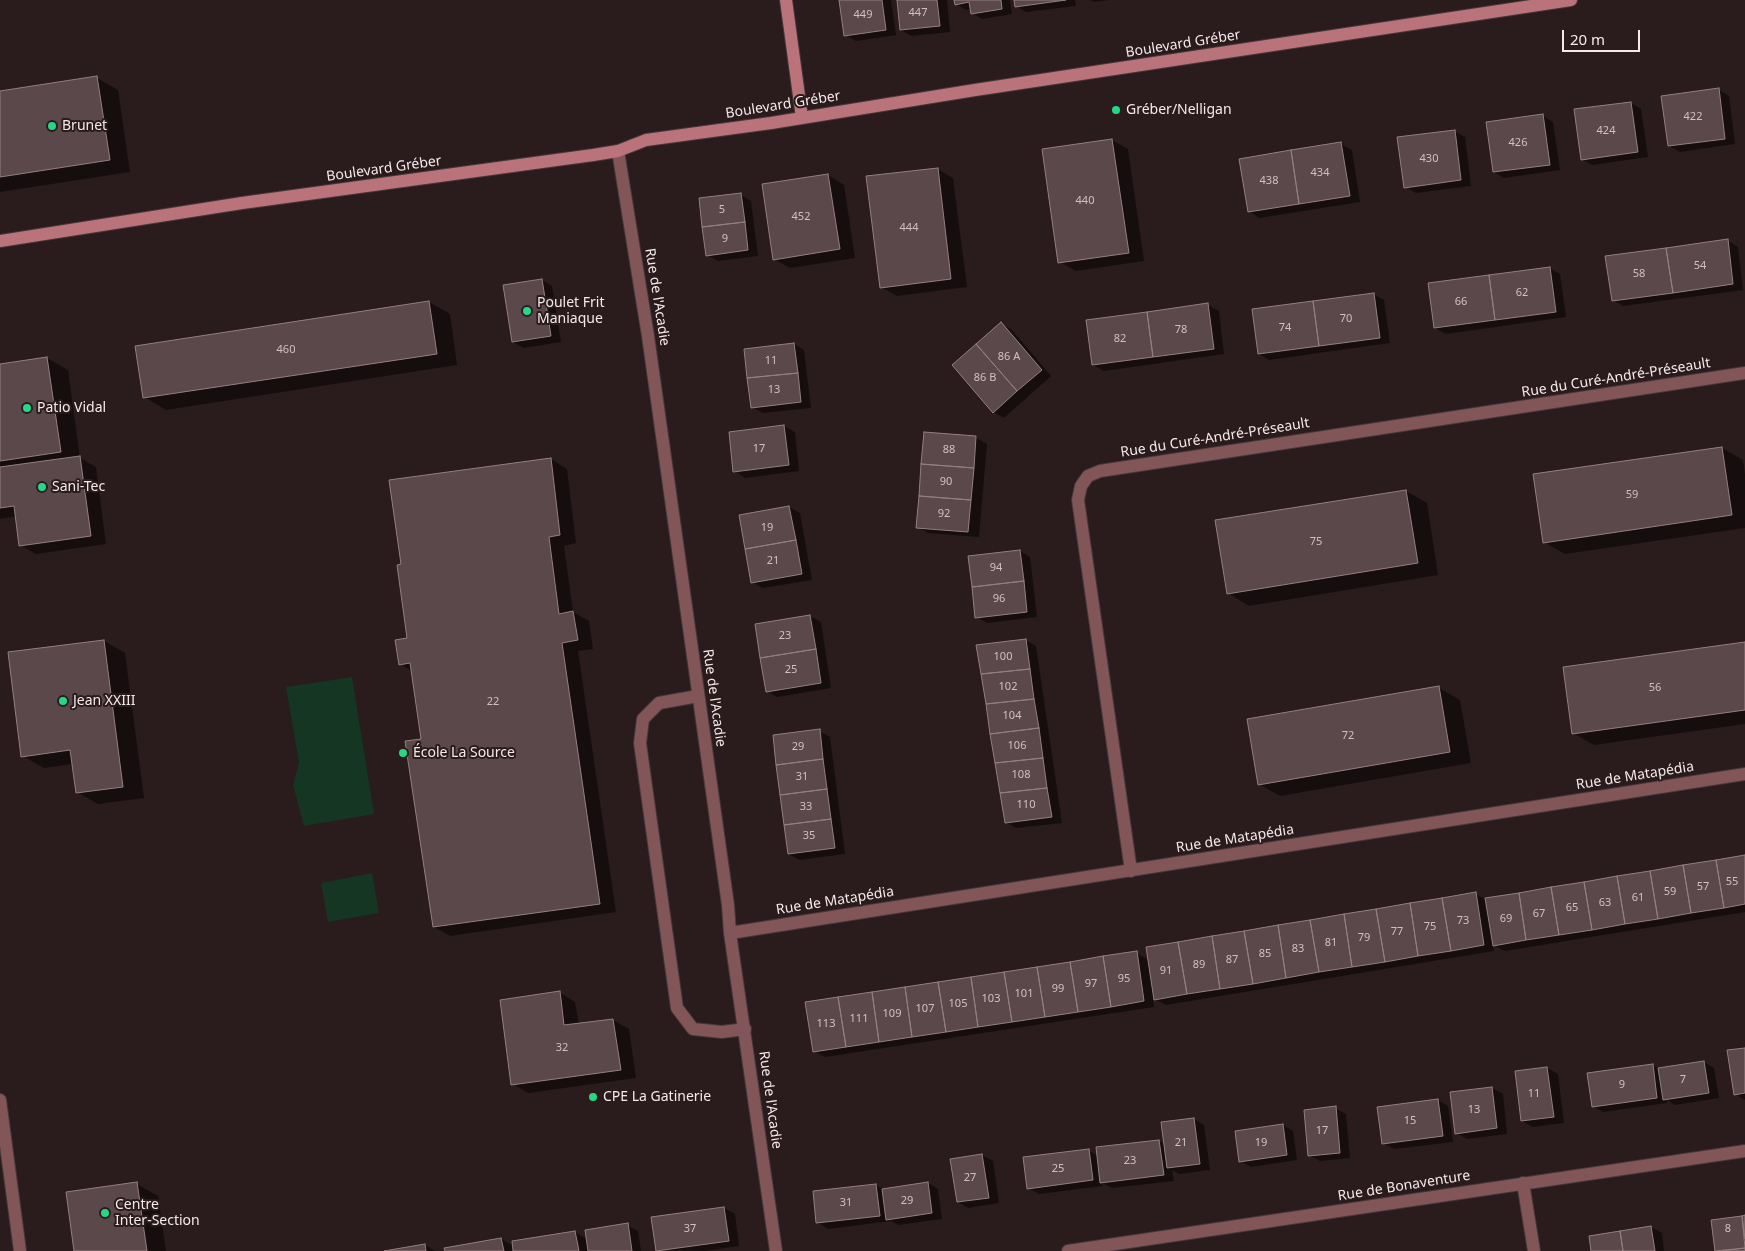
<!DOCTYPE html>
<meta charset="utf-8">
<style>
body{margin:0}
#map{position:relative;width:1745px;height:1251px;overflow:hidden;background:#2a1b1c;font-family:"Noto Sans",sans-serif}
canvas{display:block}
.scale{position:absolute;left:1562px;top:30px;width:78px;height:22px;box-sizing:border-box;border:2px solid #f4e9e9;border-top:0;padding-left:6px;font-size:15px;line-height:18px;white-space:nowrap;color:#f4e9e9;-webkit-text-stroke:4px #2a1b1c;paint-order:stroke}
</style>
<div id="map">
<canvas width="1745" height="1251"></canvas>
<div class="scale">20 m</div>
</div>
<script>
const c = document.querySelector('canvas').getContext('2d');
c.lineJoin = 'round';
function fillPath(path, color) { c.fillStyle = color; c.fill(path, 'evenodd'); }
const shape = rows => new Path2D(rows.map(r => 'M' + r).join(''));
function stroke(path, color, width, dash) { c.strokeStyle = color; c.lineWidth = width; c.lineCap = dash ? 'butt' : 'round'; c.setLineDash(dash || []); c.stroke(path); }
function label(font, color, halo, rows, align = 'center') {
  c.font = font + ' "Noto Sans",sans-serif'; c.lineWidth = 4; c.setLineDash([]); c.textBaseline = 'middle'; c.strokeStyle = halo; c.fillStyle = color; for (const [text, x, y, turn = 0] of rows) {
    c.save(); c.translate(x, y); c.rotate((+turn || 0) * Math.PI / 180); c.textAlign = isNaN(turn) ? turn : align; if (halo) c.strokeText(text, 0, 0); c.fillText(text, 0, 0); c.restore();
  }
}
const green = shape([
 [352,677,374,814,304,826,293,785,299,763,286,687],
 [372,873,379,913,328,922,321,883]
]);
const shadow = shape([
 [840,0,891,0,896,35,856,41,845,35],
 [898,0,947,0,950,32,911,36,901,30],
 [955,0,1010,0,1012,14,982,19,972,13,971,9,966,10,956,4],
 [1015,0,1075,0,1076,6,1026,12,1016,6],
 [1090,0,1110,0,1094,2],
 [97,78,118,90,130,172,0,192,0,93],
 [1719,90,1729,96,1735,144,1680,152,1669,146],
 [1631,103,1641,109,1648,157,1592,165,1582,159],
 [1543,116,1553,122,1560,170,1504,178,1494,172],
 [1454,131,1465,137,1471,186,1416,193,1405,187],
 [1112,140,1128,149,1144,261,1076,271,1060,262],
 [1341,144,1352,150,1360,202,1259,218,1249,211],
 [937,169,953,178,967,287,897,296,881,287],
 [828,175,844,185,855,258,790,268,774,259],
 [741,195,751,201,758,256,718,261,707,255],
 [1727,240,1738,247,1743,290,1623,306,1613,300],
 [1549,268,1560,274,1566,317,1446,334,1435,328],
 [542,280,552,286,561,342,524,348,513,342],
 [1373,294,1384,300,1390,343,1269,360,1259,354],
 [429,302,450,314,457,365,166,410,144,397],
 [1208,305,1219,311,1224,354,1104,371,1093,365],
 [1001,324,1012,330,1051,376,1004,418,993,412],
 [794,344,804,350,811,408,763,413,752,407],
 [47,358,68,370,80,458,96,467,106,544,36,554,20,545,17,516,0,519,0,365],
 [784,426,795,432,799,471,745,478,735,471],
 [925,433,976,438,987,444,979,537,928,533,918,527],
 [1722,448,1743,460,1745,474,1745,528,1565,554,1544,542],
 [551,459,567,469,576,543,564,546,573,612,589,621,593,649,578,651,616,912,450,936,434,927,423,740,413,672,400,664,408,639],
 [1406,491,1427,503,1438,575,1249,606,1228,593],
 [789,507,800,513,812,580,763,588,752,582],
 [1020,551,1030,557,1037,617,987,623,977,617],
 [810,616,821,622,831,688,777,697,767,691],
 [1025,640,1036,646,1062,823,1016,828,1006,822],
 [104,641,125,653,144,798,98,804,77,792,73,764,44,768,23,756,10,653],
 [1745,643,1745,724,1594,745,1573,733],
 [1439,688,1460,700,1471,763,1280,796,1259,784],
 [819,731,830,737,845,854,799,860,789,854],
 [1745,856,1745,912,1505,951,1493,945,1494,951,1166,1005,1153,998,1154,1007,825,1057,814,1051,1136,953,1149,960,1475,894,1485,899],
 [559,992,575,1002,579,1025,613,1020,629,1029,636,1078,528,1093,513,1084],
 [1745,1049,1745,1100,1735,1094],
 [1704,1062,1714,1068,1719,1098,1675,1105,1667,1100,1667,1103,1603,1112,1593,1106,1652,1065,1660,1069],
 [1547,1068,1558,1074,1564,1123,1533,1127,1522,1121],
 [1492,1088,1503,1094,1507,1134,1467,1139,1456,1133,1451,1094],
 [1438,1100,1448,1106,1453,1142,1394,1149,1383,1143],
 [1335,1108,1346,1114,1350,1158,1320,1161,1309,1155],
 [1194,1119,1204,1125,1210,1170,1179,1174,1172,1170,1174,1181,1112,1188,1102,1183,1103,1186,1039,1194,1028,1188,1088,1150,1098,1156,1159,1141,1166,1145],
 [1283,1125,1293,1131,1297,1160,1251,1167,1240,1161],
 [982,1155,993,1161,999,1203,968,1208,958,1202],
 [928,1183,938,1189,942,1219,898,1225,891,1221,828,1229,817,1222,876,1185,884,1190],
 [137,1184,158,1196,166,1251,75,1251],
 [724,1208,735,1214,739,1246,704,1251,657,1250],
 [1745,1216,1745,1251,1717,1251,1712,1221],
 [627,1225,638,1231,641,1251,446,1251,501,1239,514,1246,513,1242,575,1232,587,1239],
 [1651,1227,1662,1233,1664,1251,1592,1251],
 [425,1245,435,1251,391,1251]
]);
const building = shape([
 [839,0,882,0,886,30,844,36,839,0],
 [897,0,937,0,940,26,900,30,897,0],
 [954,0,1001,0,1002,9,971,14,969,2,955,5,954,0],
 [1014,0,1066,0,1015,7,1014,0],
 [97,76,110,160,0,177,0,91,97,76],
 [1719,88,1725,139,1668,146,1661,96,1719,88],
 [1631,102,1638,152,1581,160,1574,109,1631,102],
 [1543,114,1550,165,1493,172,1486,122,1543,114],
 [1455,130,1461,180,1404,188,1397,137,1455,130],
 [1112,139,1129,253,1058,263,1042,149,1112,139],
 [1341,142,1350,196,1299,204,1291,150,1341,142],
 [1291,150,1299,204,1248,212,1239,159,1291,150],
 [938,168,951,279,880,288,866,176,938,168],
 [828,174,840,249,773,260,762,184,828,174],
 [741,193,745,222,702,227,699,198,741,193],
 [745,222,748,250,706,256,702,227,745,222],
 [1728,239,1733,284,1673,293,1666,248,1728,239],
 [1666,248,1673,293,1612,301,1605,256,1666,248],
 [1550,267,1556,312,1495,320,1489,275,1550,267],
 [1489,275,1495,320,1434,328,1428,283,1489,275],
 [542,279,551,336,512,342,503,285,542,279],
 [1374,293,1380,338,1319,346,1313,301,1374,293],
 [429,301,437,354,143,398,135,346,429,301],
 [1313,301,1319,346,1258,354,1252,309,1313,301],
 [1208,303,1214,349,1153,357,1147,312,1208,303],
 [1147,312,1153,357,1092,365,1086,320,1147,312],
 [1001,322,1042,370,1017,391,976,344,1001,322],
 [794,343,798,373,747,378,744,349,794,343],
 [976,344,1017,391,993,413,952,365,976,344],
 [47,357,61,452,0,461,0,364,47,357],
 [798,373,801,402,751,408,747,378,798,373],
 [784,425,789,465,733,472,729,432,784,425],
 [924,432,976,436,974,468,921,464,924,432],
 [1722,447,1732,515,1543,543,1533,474,1722,447],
 [80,456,91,536,19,546,14,506,0,508,0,467,80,456],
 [551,458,560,535,549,537,559,614,573,611,578,640,562,643,600,904,433,927,405,741,421,739,410,663,399,665,395,640,407,638,397,565,401,564,389,480,551,458],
 [921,464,974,468,971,500,919,496,921,464],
 [1406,490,1418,563,1227,594,1215,520,1406,490],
 [919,496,971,500,968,532,916,528,919,496],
 [789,506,796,540,745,549,739,515,789,506],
 [796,540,802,574,751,583,745,549,796,540],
 [1020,550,1024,581,972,587,968,556,1020,550],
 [1024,581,1027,612,975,618,972,587,1024,581],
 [810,615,816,649,760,658,755,624,810,615],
 [1026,639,1030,669,981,674,976,645,1026,639],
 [104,640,123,787,76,793,70,750,21,757,8,652,104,640],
 [1745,642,1745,710,1572,734,1563,667,1745,642],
 [816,649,821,683,766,692,760,658,816,649],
 [1030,669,1034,699,986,704,981,674,1030,669],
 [1439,686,1450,752,1258,785,1247,719,1439,686],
 [1034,699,1039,728,990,734,986,704,1034,699],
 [1039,728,1043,758,995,763,990,734,1039,728],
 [820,729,823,759,776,765,773,735,820,729],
 [1043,758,1047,788,1000,793,995,763,1043,758],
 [823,759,827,789,780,795,776,765,823,759],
 [1047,788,1052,817,1005,823,1000,793,1047,788],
 [827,789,831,819,784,825,780,795,827,789],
 [831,819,835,848,788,854,784,825,831,819],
 [1745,855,1745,904,1724,908,1716,860,1745,855],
 [1716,860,1724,908,1691,913,1683,865,1716,860],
 [1683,865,1691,913,1658,919,1650,871,1683,865],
 [1650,871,1658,919,1625,924,1617,876,1650,871],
 [1617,876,1625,924,1592,930,1584,882,1617,876],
 [1584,882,1592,930,1559,935,1551,887,1584,882],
 [1551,887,1559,935,1526,940,1519,893,1551,887],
 [1476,892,1484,945,1451,951,1442,898,1476,892],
 [1519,893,1526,940,1493,946,1485,898,1519,893],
 [1442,898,1451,951,1418,956,1410,903,1442,898],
 [1410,903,1418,956,1385,962,1376,909,1410,903],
 [1376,909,1385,962,1352,967,1344,914,1376,909],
 [1344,914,1352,967,1319,972,1310,920,1344,914],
 [1310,920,1319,972,1286,978,1278,925,1310,920],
 [1278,925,1286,978,1253,984,1244,931,1278,925],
 [1244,931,1253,984,1220,989,1212,936,1244,931],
 [1212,936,1220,989,1187,994,1178,942,1212,936],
 [1178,942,1187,994,1154,1000,1146,947,1178,942],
 [1137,951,1144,1001,1111,1007,1103,956,1137,951],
 [1103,956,1111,1007,1078,1012,1070,962,1103,956],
 [1070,962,1078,1012,1045,1017,1037,967,1070,962],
 [1037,967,1045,1017,1012,1022,1004,972,1037,967],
 [1004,972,1012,1022,978,1027,971,977,1004,972],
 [971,977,978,1027,946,1032,938,982,971,977],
 [938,982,946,1032,912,1037,905,987,938,982],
 [905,987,912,1037,879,1042,872,992,905,987],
 [560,991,564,1025,613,1019,621,1070,511,1085,500,1000,560,991],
 [872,992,879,1042,846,1047,838,997,872,992],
 [838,997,846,1047,813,1052,805,1002,838,997],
 [1745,1048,1745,1093,1734,1095,1727,1050,1745,1048],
 [1704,1061,1709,1093,1663,1100,1658,1068,1704,1061],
 [1653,1064,1657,1098,1592,1107,1587,1073,1653,1064],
 [1547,1067,1554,1117,1521,1121,1515,1071,1547,1067],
 [1492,1087,1497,1128,1455,1134,1450,1092,1492,1087],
 [1438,1099,1443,1136,1382,1144,1377,1107,1438,1099],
 [1336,1106,1340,1153,1308,1156,1304,1110,1336,1106],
 [1194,1118,1200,1164,1167,1168,1161,1122,1194,1118],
 [1283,1124,1287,1155,1239,1162,1235,1131,1283,1124],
 [1159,1140,1164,1175,1100,1183,1096,1147,1159,1140],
 [1089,1149,1093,1180,1027,1189,1023,1157,1089,1149],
 [982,1154,989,1198,957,1202,950,1159,982,1154],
 [137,1182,147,1251,74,1251,66,1192,137,1182],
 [928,1182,932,1213,886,1220,882,1189,928,1182],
 [876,1184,880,1216,816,1223,813,1191,876,1184],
 [724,1207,729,1241,656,1251,651,1217,724,1207],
 [1745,1215,1745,1239,1742,1216,1745,1215],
 [1742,1216,1745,1248,1715,1251,1711,1220,1742,1216],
 [628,1223,632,1251,588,1251,585,1230,628,1223],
 [1651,1226,1655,1251,1623,1251,1620,1231,1651,1226],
 [575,1231,579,1251,513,1251,512,1241,575,1231],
 [1620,1231,1623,1251,1591,1251,1589,1236,1620,1231],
 [501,1238,504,1251,445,1251,444,1248,501,1238],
 [425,1244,426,1251,384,1251,425,1244],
 [1745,1248,1745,1251,1722,1251,1745,1248]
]);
const lane = shape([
 [698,696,659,703,643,719,640,743,677,1008,693,1029,722,1032,745,1029]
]);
const street = shape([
 [618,151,648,336,728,905,730,933,776,1251],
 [1131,871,1078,500,1081,486,1088,476,1100,471,1745,373],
 [730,933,1745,774],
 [0,1100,20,1251],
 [1523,1183,1534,1251],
 [1068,1251,1745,1151]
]);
const secondary = shape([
 [786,0,802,118],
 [0,241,242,203,593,155,618,151,646,140,771,123,975,90,1571,0]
]);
const markers = [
 [1116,110,5,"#25d886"],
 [52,126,5,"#25d886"],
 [527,311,5,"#25d886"],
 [27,408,5,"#25d886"],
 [42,487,5,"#25d886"],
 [63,701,5,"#25d886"],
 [403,753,5,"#25d886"],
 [593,1097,5,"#25d886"],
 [105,1213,5,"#25d886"]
];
const numberNames = [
 ["447",918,13],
 ["449",863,15],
 ["422",1693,117],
 ["424",1606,131],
 ["426",1518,143],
 ["430",1429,159],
 ["434",1320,173],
 ["438",1269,181],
 ["440",1085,201],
 ["5",722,210],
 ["452",801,217],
 ["444",909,228],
 ["9",725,239],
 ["54",1700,266],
 ["58",1639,274],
 ["62",1522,293],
 ["66",1461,302],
 ["70",1346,319],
 ["74",1285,328],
 ["78",1181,330],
 ["82",1120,339],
 ["460",286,350],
 ["86 A",1009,357],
 ["11",771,361],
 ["86 B",985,378],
 ["13",774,390],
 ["17",759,449],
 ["88",949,450],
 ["90",946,482],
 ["59",1632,495],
 ["92",944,514],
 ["19",767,528],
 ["75",1316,542],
 ["21",773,561],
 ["94",996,568],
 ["96",999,599],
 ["23",785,636],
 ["100",1003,657],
 ["25",791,670],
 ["102",1008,687],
 ["56",1655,688],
 ["22",493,702],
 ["104",1012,716],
 ["72",1348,736],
 ["106",1017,746],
 ["29",798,747],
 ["108",1021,775],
 ["31",802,777],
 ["110",1026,805],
 ["33",806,807],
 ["35",809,836],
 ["55",1732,882],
 ["57",1703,887],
 ["59",1670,892],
 ["61",1638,898],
 ["63",1605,903],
 ["65",1572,908],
 ["67",1539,914],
 ["69",1506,919],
 ["73",1463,921],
 ["75",1430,927],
 ["77",1397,932],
 ["79",1364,938],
 ["81",1331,943],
 ["83",1298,949],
 ["85",1265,954],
 ["87",1232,960],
 ["89",1199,965],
 ["91",1166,971],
 ["95",1124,979],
 ["97",1091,984],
 ["99",1058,989],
 ["101",1024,994],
 ["103",991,999],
 ["105",958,1004],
 ["107",925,1009],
 ["109",892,1014],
 ["111",859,1019],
 ["113",826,1024],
 ["32",562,1048],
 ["7",1683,1080],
 ["9",1622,1085],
 ["11",1534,1094],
 ["13",1474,1110],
 ["15",1410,1121],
 ["17",1322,1131],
 ["21",1181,1143],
 ["19",1261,1143],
 ["23",1130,1161],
 ["25",1058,1169],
 ["27",970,1178],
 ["29",907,1201],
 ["31",846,1203],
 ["37",690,1229],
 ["8",1728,1229]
];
const streetNames = [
 ["Boulevard Gréber",1183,44,-9],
 ["Boulevard Gréber",783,105,-9],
 ["Boulevard Gréber",384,169,-8],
 ["Rue de l'Acadie",657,297,81],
 ["Rue du Curé-André-Préseault",1616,378,-9],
 ["Rue du Curé-André-Préseault",1215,438,-9],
 ["Rue de l'Acadie",714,698,82],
 ["Rue de Matapédia",1635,776,-9],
 ["Rue de Matapédia",1235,839,-9],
 ["Rue de Matapédia",835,901,-9],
 ["Rue de l'Acadie",770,1100,82],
 ["Rue de Bonaventure",1404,1186,-9]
];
const poiNames = [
 ["Gréber/Nelligan",1126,110],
 ["Brunet",62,126],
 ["Poulet Frit",537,303],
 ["Maniaque",537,319],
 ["Patio Vidal",37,408],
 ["Sani-Tec",52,487],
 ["Jean XXIII",73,701],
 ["École La Source",413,753],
 ["CPE La Gatinerie",603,1097],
 ["Centre",115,1205],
 ["Inter-Section",115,1221]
];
fillPath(green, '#153623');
fillPath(shadow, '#0007');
fillPath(building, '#5b484a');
stroke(building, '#947f81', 1);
stroke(lane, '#463839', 14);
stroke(street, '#463839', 14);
stroke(secondary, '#463839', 14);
stroke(lane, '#825659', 12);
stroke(street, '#825659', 12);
stroke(secondary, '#ba737a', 12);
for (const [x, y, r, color] of markers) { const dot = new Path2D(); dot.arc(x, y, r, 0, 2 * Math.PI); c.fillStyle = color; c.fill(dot); stroke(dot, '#2a1b1c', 2); }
label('11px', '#cec1c1', null, numberNames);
label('14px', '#f4e9e9', '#2a1b1c', streetNames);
label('14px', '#f4e9e9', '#2a1b1c', poiNames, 'left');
</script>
